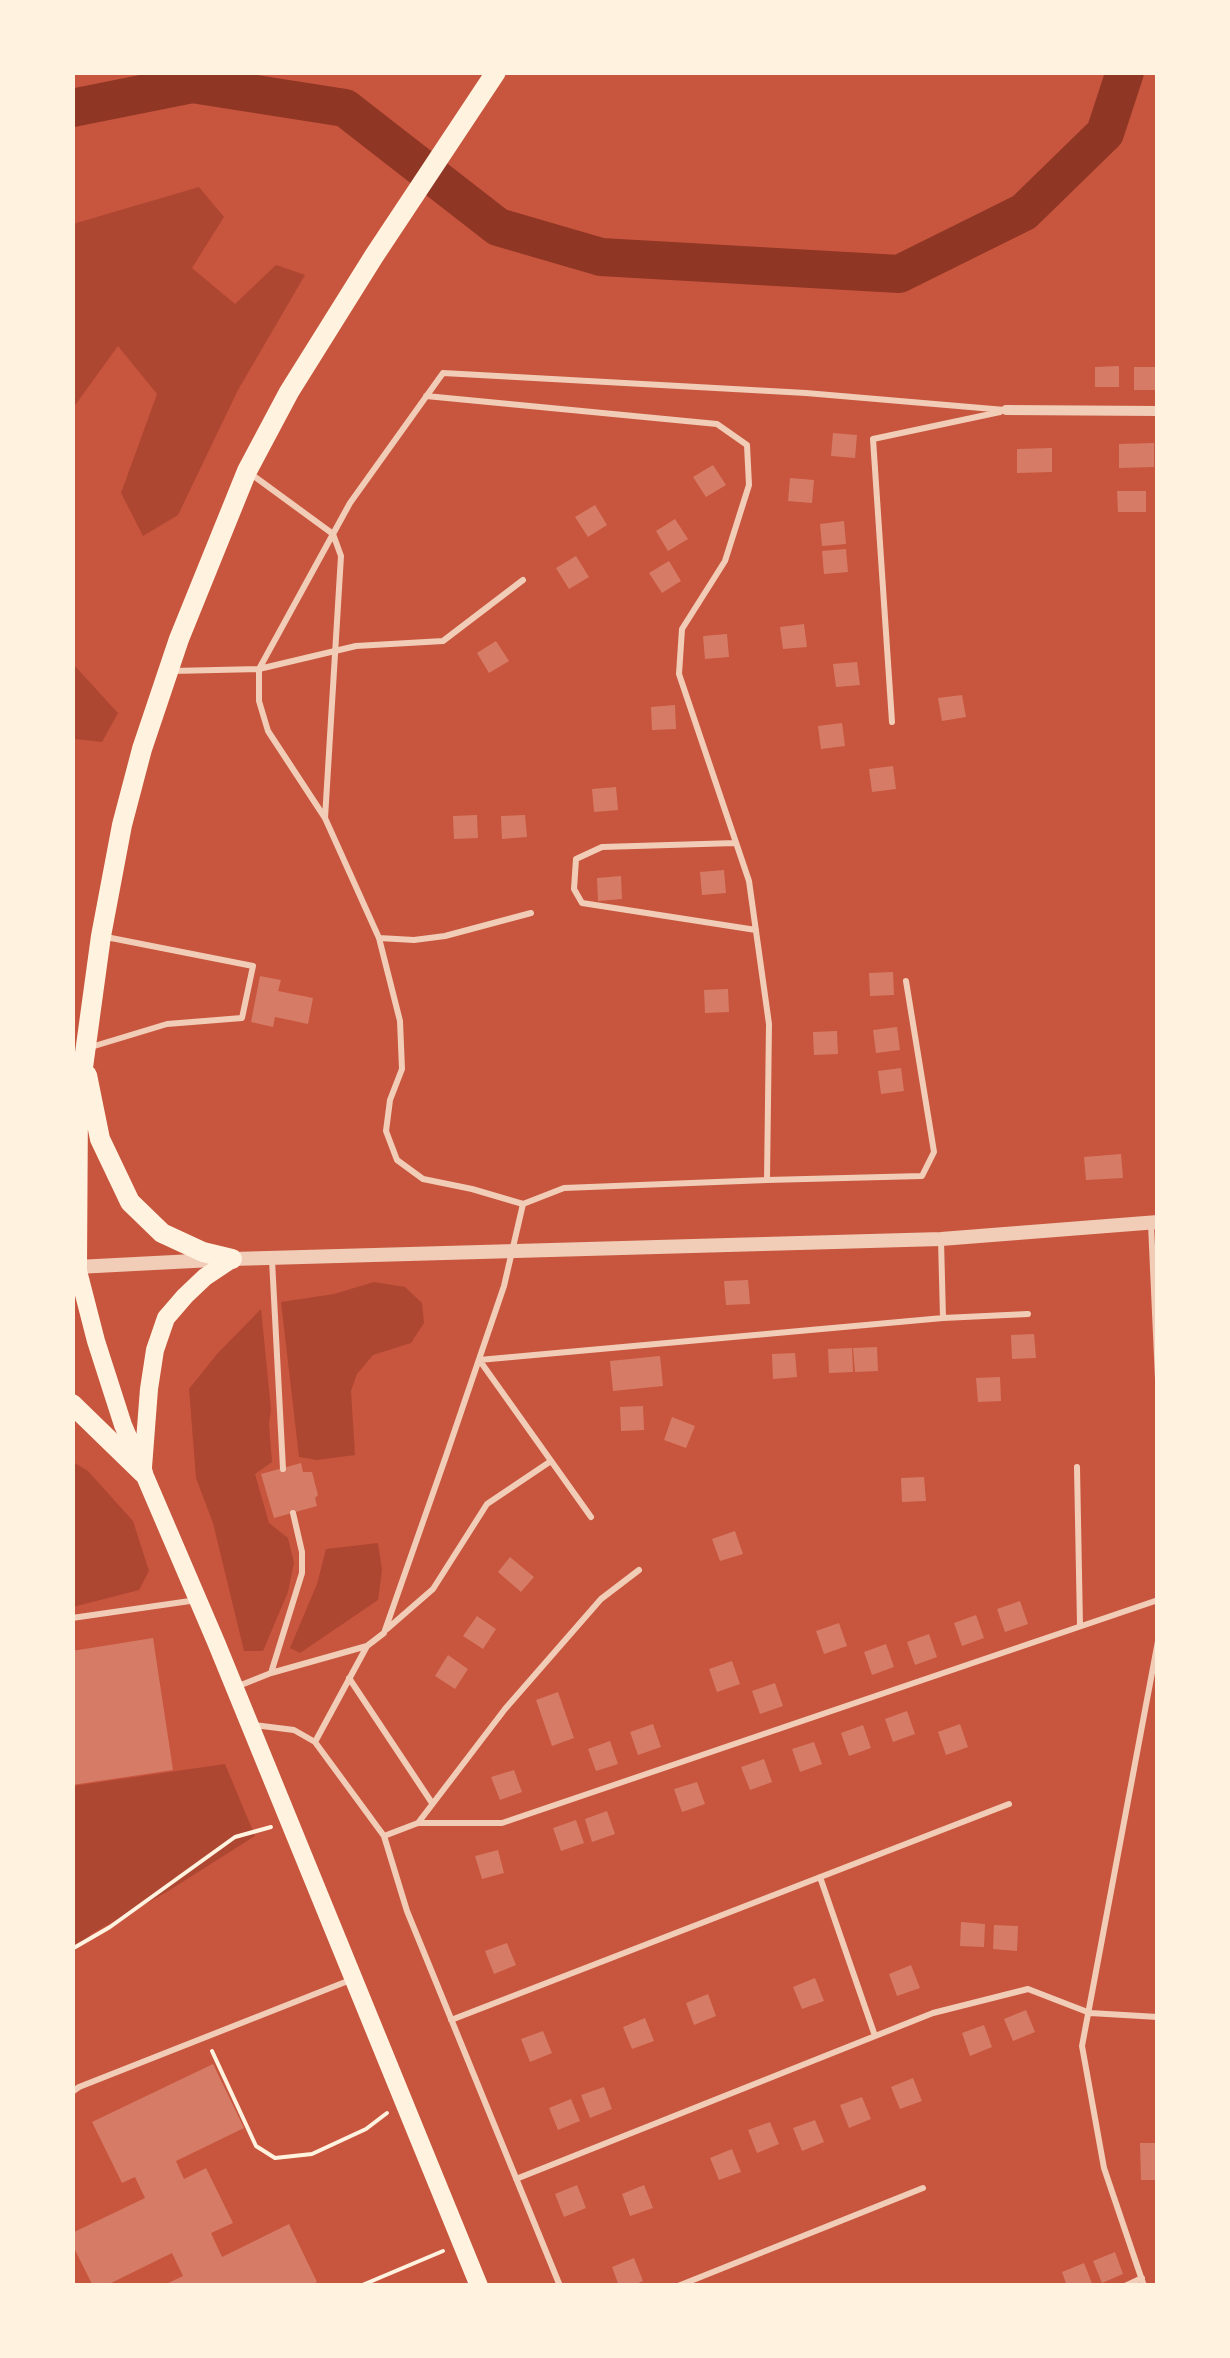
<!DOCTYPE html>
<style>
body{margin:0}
#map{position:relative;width:1230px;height:2358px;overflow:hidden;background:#c8553d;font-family:"Work Sans",sans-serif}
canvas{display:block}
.frame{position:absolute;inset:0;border:75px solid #fff3e0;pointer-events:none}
</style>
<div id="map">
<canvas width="1230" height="2358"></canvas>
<div class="frame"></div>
</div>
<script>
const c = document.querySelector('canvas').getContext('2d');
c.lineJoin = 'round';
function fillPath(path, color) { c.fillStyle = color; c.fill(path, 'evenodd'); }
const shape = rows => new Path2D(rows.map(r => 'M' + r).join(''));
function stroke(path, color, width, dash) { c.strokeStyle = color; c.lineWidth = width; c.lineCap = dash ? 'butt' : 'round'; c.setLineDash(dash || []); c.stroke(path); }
const green = shape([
 [199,187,224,217,192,268,235,304,276,265,305,275,238,390,178,515,143,536,121,493,157,394,118,346,73,408,73,224],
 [73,664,118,713,102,742,75,739,73,750],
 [374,1282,405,1287,422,1303,424,1323,411,1343,373,1355,357,1374,351,1391,355,1455,317,1460,299,1457,281,1302,334,1294],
 [261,1309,271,1409,269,1424,272,1462,255,1474,269,1523,288,1538,294,1563,288,1592,263,1651,244,1651,213,1523,196,1478,189,1389,217,1354],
 [73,1462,88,1471,133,1521,149,1571,139,1590,73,1607],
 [378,1543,382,1570,378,1600,300,1653,290,1648,317,1584,326,1549],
 [225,1764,255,1836,165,1893,91,1934,73,1953,73,1786]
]);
const river = shape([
 [72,108,192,84,345,108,498,227,601,257,899,274,1024,212,1105,133,1125,72]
]);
const building = shape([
 [1119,366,1119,387,1095,387,1095,367],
 [1134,367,1158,367,1158,390,1134,390],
 [833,433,857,435,855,458,831,456],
 [1154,443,1154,467,1119,468,1119,444],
 [1052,448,1052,472,1017,473,1017,449],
 [713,465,726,485,706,497,693,477],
 [790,478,814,480,812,503,788,501],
 [1117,491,1146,491,1146,512,1118,512],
 [595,505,607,525,588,537,575,517],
 [675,519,688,539,668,551,656,531],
 [844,521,846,544,822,546,820,524],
 [846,549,848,572,824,574,822,551],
 [576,556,589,577,569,589,556,568],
 [669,561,681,581,662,593,649,573],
 [804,624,807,647,783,649,780,627],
 [727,634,729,657,705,659,703,636],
 [496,641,509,661,489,673,477,653],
 [857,662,860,685,836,687,833,664],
 [962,695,966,717,942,721,938,698],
 [675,705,676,729,652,730,651,707],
 [842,723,845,746,821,749,818,726],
 [893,766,896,789,872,792,869,769],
 [616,787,618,810,594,812,592,789],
 [477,815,478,838,454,839,453,816],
 [525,815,527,837,502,839,501,816],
 [724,870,726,893,702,895,700,872],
 [621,876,622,899,598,901,597,878],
 [893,972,894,995,870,996,869,973],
 [260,976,281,980,278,991,313,998,308,1024,275,1017,273,1027,251,1022],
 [728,989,729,1012,705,1013,704,990],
 [897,1027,900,1050,876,1053,873,1030],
 [837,1031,838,1054,814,1055,813,1032],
 [901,1068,904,1091,881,1094,878,1071],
 [1121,1154,1123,1178,1086,1180,1084,1157],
 [748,1280,750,1304,726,1305,724,1281],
 [1034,1334,1036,1358,1012,1359,1011,1335],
 [877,1347,878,1371,855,1372,853,1348],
 [852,1348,853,1372,829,1373,828,1349],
 [795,1353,797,1377,773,1379,772,1354],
 [660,1356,663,1386,613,1391,610,1361],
 [1000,1377,1001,1401,978,1402,976,1378],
 [643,1406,644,1430,621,1431,620,1407],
 [672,1417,695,1426,686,1448,664,1440],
 [301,1463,303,1472,312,1472,318,1495,315,1498,317,1506,274,1518,261,1474],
 [924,1477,926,1501,902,1502,901,1478],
 [735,1531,743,1554,720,1561,712,1539],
 [510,1557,534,1577,521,1592,498,1572],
 [1020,1601,1028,1624,1005,1632,997,1609],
 [976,1615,984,1638,962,1646,954,1623],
 [477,1616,496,1629,483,1649,463,1636],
 [839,1623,847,1646,824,1654,816,1631],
 [929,1634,937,1657,915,1665,907,1642],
 [153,1638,173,1770,72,1785,72,1651],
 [886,1644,894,1667,872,1675,864,1652],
 [448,1655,468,1669,455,1689,435,1676],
 [732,1661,740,1684,717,1692,709,1669],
 [775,1683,783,1706,760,1714,752,1691],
 [558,1692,574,1738,552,1746,536,1700],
 [907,1711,915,1734,893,1742,885,1719],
 [653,1724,661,1747,638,1755,630,1732],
 [960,1724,968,1747,946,1755,938,1732],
 [863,1725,871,1748,849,1756,841,1733],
 [610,1741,618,1764,596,1771,588,1749],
 [814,1742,822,1764,800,1772,792,1749],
 [764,1759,772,1782,750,1790,741,1767],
 [514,1770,522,1792,500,1800,491,1777],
 [697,1782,705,1804,682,1812,674,1789],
 [607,1811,615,1834,592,1842,585,1819],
 [576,1820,584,1843,561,1851,553,1828],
 [498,1850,504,1873,482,1879,475,1856],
 [961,1922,985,1924,984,1947,960,1946],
 [994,1925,1018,1926,1017,1951,993,1949],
 [507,1943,516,1965,494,1974,485,1951],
 [911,1965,920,1988,897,1996,889,1974],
 [815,1978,824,2001,802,2009,793,1987],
 [708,1994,716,2016,694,2025,686,2003],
 [1026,2010,1035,2032,1013,2041,1004,2019],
 [645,2018,654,2041,632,2049,623,2027],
 [984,2025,992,2047,970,2056,962,2033],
 [543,2031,552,2053,530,2062,521,2039],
 [213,2064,244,2128,176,2161,184,2179,206,2168,233,2223,211,2233,222,2257,289,2224,317,2282,309,2286,162,2286,183,2276,172,2253,105,2286,93,2286,72,2244,72,2233,145,2198,135,2177,122,2183,92,2122],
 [913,2078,922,2101,900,2109,891,2087],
 [604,2087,612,2109,590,2118,581,2095],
 [862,2097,871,2119,849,2128,840,2105],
 [571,2099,580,2121,558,2130,549,2108],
 [815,2120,824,2142,802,2151,793,2128],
 [770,2122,779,2144,757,2153,748,2130],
 [1140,2143,1158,2143,1158,2180,1141,2180],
 [732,2149,741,2172,719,2180,710,2158],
 [577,2185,586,2208,564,2217,555,2194],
 [644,2185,653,2208,630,2216,622,2194],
 [1115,2252,1123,2274,1102,2283,1093,2261],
 [634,2258,643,2281,631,2286,619,2286,612,2267],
 [1084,2263,1093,2286,1067,2286,1062,2272]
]);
const path = shape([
 [72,1949,110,1927,235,1837,271,1827],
 [212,2051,256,2146,275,2158,312,2154,366,2129,387,2113],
 [360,2286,443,2251]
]);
const service = shape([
 [251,474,333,534,341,556,325,818,379,938,400,1021,402,1069,390,1100,386,1131,397,1160,423,1179,472,1189,523,1204],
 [173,671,259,669,356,646,443,641,523,580],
 [892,722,873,439,1000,412],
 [325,818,268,731,259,701,259,669,350,503,443,373,806,393,1005,410],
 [736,843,602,847,576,859,574,889,582,903,756,930],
 [379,938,414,940,445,936,531,913],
 [91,1047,167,1024,242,1018,253,966,106,937],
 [767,1180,922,1176,934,1152,906,981],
 [1151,1224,1158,1379],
 [941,1240,943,1318],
 [272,1260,283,1469],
 [479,1360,943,1318,1028,1314],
 [480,1361,591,1517],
 [1077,1467,1080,1626],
 [72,1618,197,1600],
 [387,1629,433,1589,487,1504,551,1461],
 [367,1646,384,1633,445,1459,504,1286,523,1204,564,1188,767,1180,769,1024,749,881,679,674,682,629,725,561,749,485,747,445,717,424,426,396],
 [271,1673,367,1646,315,1742,384,1836,418,1823,502,1823,1158,1600],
 [349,1678,432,1803],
 [236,1687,271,1673,302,1573,302,1552,293,1513],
 [254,1725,294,1730,315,1742],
 [418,1823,505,1709,601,1599,639,1570],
 [384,1836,407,1911,560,2286],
 [820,1877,875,2036],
 [451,2020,1009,1804],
 [72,2092,79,2087,353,1979],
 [516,2179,933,2013,1028,1989,1090,2013,1158,2017],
 [678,2286,923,2188],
 [1125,2286,1142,2278],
 [1144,2286,1104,2168,1082,2046,1158,1641]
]);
const minor = shape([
 [1006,410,1158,411]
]);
const tertiary = shape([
 [77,1267,232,1259,941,1239,1158,1222]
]);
const secondary = shape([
 [77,1267,96,1341,123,1425,216,1642,479,2286],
 [143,1467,149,1389,155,1350,166,1318,185,1296,205,1277,232,1259]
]);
const trunk = shape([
 [87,1075,100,1139,130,1202,162,1233,203,1252,232,1259],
 [72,1269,77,1267,78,1104,101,936,122,825,142,749,179,639,247,471,289,392,374,256,496,72],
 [72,1404,143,1473]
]);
fillPath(green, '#ae4732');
stroke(river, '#8f3625', 38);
fillPath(building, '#d67c66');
stroke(path, '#fff3e0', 4);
stroke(service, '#f1ccb7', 6);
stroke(minor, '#f1ccb7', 10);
stroke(tertiary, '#f1ccb7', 14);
stroke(secondary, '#fff3e0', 18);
stroke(trunk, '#fff3e0', 20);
</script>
